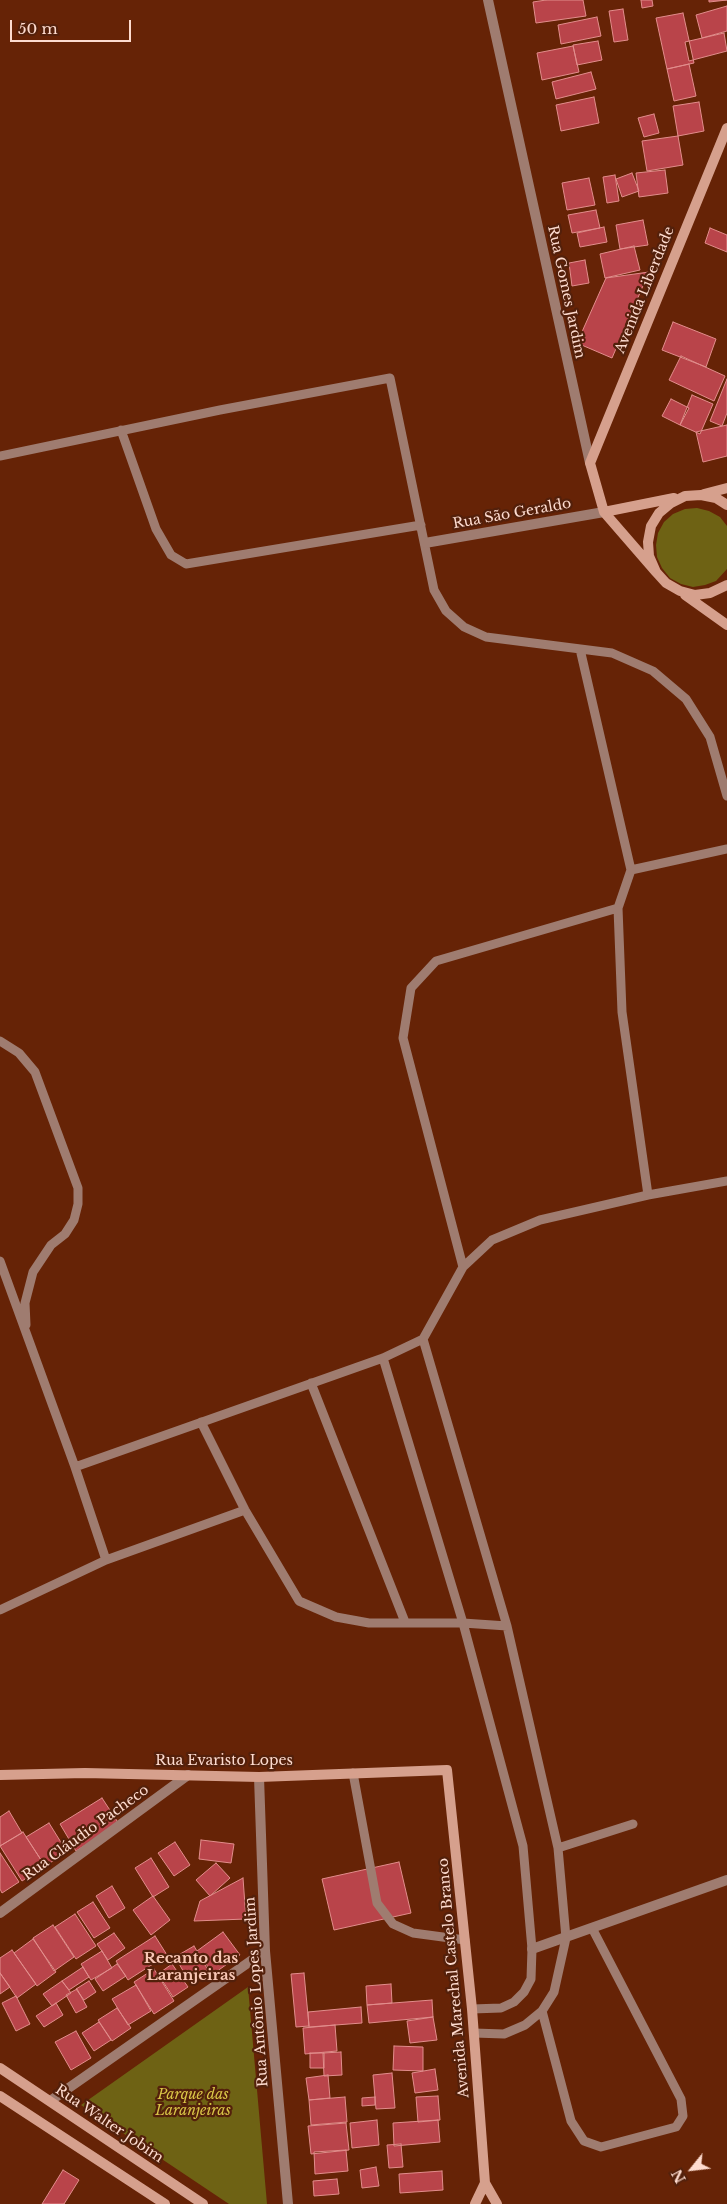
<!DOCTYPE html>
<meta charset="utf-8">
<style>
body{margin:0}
#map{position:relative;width:727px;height:2204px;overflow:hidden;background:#662306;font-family:"Libre Baskerville",serif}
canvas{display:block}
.north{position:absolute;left:667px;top:2144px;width:50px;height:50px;-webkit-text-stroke:4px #53200b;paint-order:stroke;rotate:241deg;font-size:14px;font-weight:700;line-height:20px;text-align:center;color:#fddbcf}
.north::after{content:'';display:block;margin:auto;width:18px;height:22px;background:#fddbcf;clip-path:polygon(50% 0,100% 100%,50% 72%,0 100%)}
.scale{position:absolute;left:10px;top:20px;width:121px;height:22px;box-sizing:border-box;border:2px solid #fddbcf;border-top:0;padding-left:6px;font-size:15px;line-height:18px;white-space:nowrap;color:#fddbcf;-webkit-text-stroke:4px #53200b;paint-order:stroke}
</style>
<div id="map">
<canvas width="727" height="2204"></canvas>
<div class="north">N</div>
<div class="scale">50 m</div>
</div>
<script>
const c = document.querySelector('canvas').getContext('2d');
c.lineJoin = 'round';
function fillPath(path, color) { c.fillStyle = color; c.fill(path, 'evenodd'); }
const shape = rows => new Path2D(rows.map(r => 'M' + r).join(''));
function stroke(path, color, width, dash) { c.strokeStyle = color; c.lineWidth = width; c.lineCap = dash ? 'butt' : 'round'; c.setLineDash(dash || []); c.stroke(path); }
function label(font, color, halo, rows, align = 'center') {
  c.font = font + ' "Libre Baskerville",serif'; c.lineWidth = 4.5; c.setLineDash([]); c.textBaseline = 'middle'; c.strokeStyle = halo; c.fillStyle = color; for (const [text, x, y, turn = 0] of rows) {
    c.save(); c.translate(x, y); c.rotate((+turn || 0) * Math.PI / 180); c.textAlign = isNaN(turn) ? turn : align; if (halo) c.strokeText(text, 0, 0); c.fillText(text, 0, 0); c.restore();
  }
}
const green = shape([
 [697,508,709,511,720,517,727,526,727,569,716,581,705,585,693,587,681,584,670,578,662,568,657,557,656,545,658,533,664,522,673,514,685,509],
 [248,1987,267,2204,229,2204,81,2105]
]);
const building = shape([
 [546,0,583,0,586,16,536,23,533,2,546,0],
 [641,0,652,0,653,6,642,8,641,0],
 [709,0,727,0,709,2,709,0],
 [727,6,727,31,702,38,696,15,727,6],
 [623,9,628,40,614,42,609,11,623,9],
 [683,13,694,63,667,69,656,18,683,13],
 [597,17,601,36,561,44,558,25,597,17],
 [724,33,727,51,689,61,685,42,724,33],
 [598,41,602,60,577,65,573,45,598,41],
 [573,46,579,72,542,80,537,53,573,46],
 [689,64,696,96,674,101,667,69,689,64],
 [591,72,596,89,556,99,552,82,591,72],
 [594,97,599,123,561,131,556,105,594,97],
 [699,102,704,131,678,136,673,106,699,102],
 [654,114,659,133,644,137,638,118,654,114],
 [678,136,683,165,647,171,642,141,678,136],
 [665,170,668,193,639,197,636,173,665,170],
 [632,173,639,191,622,197,616,179,632,173],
 [615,175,619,201,607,203,603,177,615,175],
 [589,178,595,205,567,210,562,183,589,178],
 [596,210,600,228,572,233,568,215,596,210],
 [643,220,648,245,620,249,616,225,643,220],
 [604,227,607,242,580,247,577,233,604,227],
 [710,228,727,235,727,252,705,243,710,228],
 [634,246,640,270,605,278,600,254,634,246],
 [585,260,589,283,572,286,569,263,585,260],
 [649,272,612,358,577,343,606,278,649,272],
 [673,322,716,339,706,367,662,350,673,322],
 [681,356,725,376,714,401,669,380,681,356],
 [727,379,727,413,722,426,710,421,727,379],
 [692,395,713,404,700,434,680,425,692,395],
 [671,399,689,408,680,425,662,416,671,399],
 [727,425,727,456,703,462,696,432,727,425],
 [102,1798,119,1824,76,1851,60,1824,102,1798],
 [9,1811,22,1833,0,1846,0,1817,9,1811],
 [49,1823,67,1852,45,1866,26,1837,49,1823],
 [23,1832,45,1866,22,1881,0,1846,23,1832],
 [201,1840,234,1844,231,1863,199,1859,201,1840],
 [175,1842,190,1865,174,1876,158,1853,175,1842],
 [0,1853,19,1882,2,1893,0,1889,0,1853],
 [151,1858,169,1887,153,1897,135,1868,151,1858],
 [399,1862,411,1913,334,1930,322,1879,399,1862],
 [216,1863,230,1878,210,1896,196,1880,216,1863],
 [243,1878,246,1919,194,1921,200,1901,243,1878],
 [112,1886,125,1908,109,1918,96,1896,112,1886],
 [153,1896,170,1920,151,1935,133,1910,153,1896],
 [93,1902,110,1928,94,1938,77,1912,93,1902],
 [75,1914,96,1946,76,1959,55,1927,75,1914],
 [53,1925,74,1957,54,1971,33,1938,53,1925],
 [223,1932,240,1955,213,1974,197,1951,223,1932],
 [114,1933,125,1948,108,1960,97,1944,114,1933],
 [155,1936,167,1955,128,1980,116,1961,155,1936],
 [33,1939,56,1972,37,1986,14,1953,33,1939],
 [194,1946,208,1970,189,1981,175,1957,194,1946],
 [12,1950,36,1984,17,1998,0,1973,0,1958,12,1950],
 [102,1951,112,1968,91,1980,81,1964,102,1951],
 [117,1964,126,1976,103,1991,95,1979,117,1964],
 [172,1964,188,1987,173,1997,158,1974,172,1964],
 [83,1967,89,1977,69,1990,62,1981,83,1967],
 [154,1969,174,2001,154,2014,134,1982,154,1969],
 [0,1973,10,1987,0,1994,0,1973],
 [304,1973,309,2026,296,2027,291,1974,304,1973],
 [62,1981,71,1993,52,2006,43,1994,62,1981],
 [89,1981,96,1992,84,2000,76,1989,89,1981],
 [391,1984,392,2003,367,2005,366,1986,391,1984],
 [136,1985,151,2011,128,2025,112,1999,136,1985],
 [77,1989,87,2007,76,2013,66,1995,77,1989],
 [16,1996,30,2024,16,2031,2,2003,16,1996],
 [432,2000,433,2017,369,2023,367,2005,432,2000],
 [56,2003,63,2015,44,2027,36,2016,56,2003],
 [361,2007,362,2023,309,2027,308,2012,361,2007],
 [117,2008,131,2028,112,2041,98,2020,117,2008],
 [433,2017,437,2040,410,2043,407,2021,433,2017],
 [99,2022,111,2040,94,2051,82,2033,99,2022],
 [335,2025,337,2051,305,2054,303,2028,335,2025],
 [76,2031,91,2058,71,2070,55,2042,76,2031],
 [394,2046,423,2047,423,2071,393,2070,394,2046],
 [341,2052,342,2075,324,2076,323,2053,341,2052],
 [310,2053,324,2053,324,2068,310,2068,310,2053],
 [435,2069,438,2090,415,2093,412,2073,435,2069],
 [392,2073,395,2108,376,2109,373,2075,392,2073],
 [328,2075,330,2098,309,2100,306,2078,328,2075],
 [438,2096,440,2120,418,2122,416,2097,438,2096],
 [345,2097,347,2122,311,2125,309,2100,345,2097],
 [375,2097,375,2105,362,2106,362,2098,375,2097],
 [377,2120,379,2145,352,2148,350,2123,377,2120],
 [438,2120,440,2142,394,2146,393,2123,438,2120],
 [346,2123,349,2150,311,2154,308,2126,346,2123],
 [401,2144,403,2167,389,2168,387,2145,401,2144],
 [346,2150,348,2171,315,2174,314,2152,346,2150],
 [376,2167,379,2186,362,2188,360,2170,376,2167],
 [63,2170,79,2180,64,2204,42,2204,63,2170],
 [442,2171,443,2190,400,2193,399,2174,442,2171],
 [337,2179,339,2194,314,2196,313,2181,337,2179]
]);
const lane = shape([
 [121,430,156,529,171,555,186,564,421,525],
 [0,456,220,410,390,378,434,590,446,611,464,627,486,637,612,653,653,671,686,699,710,737,727,796],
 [580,649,631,870,618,908,622,1012,648,1195],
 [631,870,727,849],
 [0,1041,19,1053,35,1072,78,1188,78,1204,74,1220,65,1234,51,1245,33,1272,25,1303,26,1325],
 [0,1261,75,1467,383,1358,423,1339,463,1267,492,1240,540,1220,648,1195,727,1181],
 [463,1267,403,1038,411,988,436,961,618,908],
 [423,1339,507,1626,558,1848,566,1938,554,1992,542,2011,525,2025,504,2034,474,2033],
 [383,1358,463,1623,523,1846,532,1949,531,1979,524,1992,514,2002,501,2008,472,2009],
 [311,1383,405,1622],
 [201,1422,245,1510,299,1601,336,1617,369,1623,463,1623,507,1626],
 [106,1560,245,1510],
 [0,1610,106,1560,75,1467],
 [353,1773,377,1903,393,1924,413,1933,465,1940],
 [558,1848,633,1824],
 [542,2011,571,2121,584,2141,601,2147,676,2127,683,2116,681,2099,592,1928]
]);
const street = shape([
 [488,0,590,463],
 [425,543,604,512],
 [259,1777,265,1951,288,2204],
 [0,1913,188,1775],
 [532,1949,727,1880],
 [50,2101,265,1951]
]);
const secondary = shape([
 [704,494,727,488],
 [727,505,716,498,701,495,685,496,671,503,659,513,651,526,648,542,649,556,656,572,666,583,680,591,695,595,710,593,727,585],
 [604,512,674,498],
 [656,572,604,512,590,463,727,128],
 [685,595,727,625],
 [0,1775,85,1773,259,1777,447,1770,472,2009,485,2183,497,2204],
 [0,2068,203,2204],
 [0,2096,165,2204],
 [475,2204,485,2183]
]);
const streetNames = [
 ["Avenida Liberdade",645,290,-68],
 ["Rua Gomes Jardim",566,292,78],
 ["Rua São Geraldo",512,514,-10],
 ["Rua Evaristo Lopes",224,1761],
 ["Rua Cláudio Pacheco",86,1833,-36],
 ["Avenida Marechal Castelo Branco",454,1978,-95],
 ["Rua Antônio Lopes Jardim",257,1992,-94],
 ["Rua Walter Jobim",109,2124,34]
];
const parkNames = [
 ["Parque das",193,2095],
 ["Laranjeiras",193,2111]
];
const neighbourhoodNames = [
 ["Recanto das",191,1959],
 ["Laranjeiras",191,1976]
];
fillPath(green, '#6e6214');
fillPath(building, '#b9444a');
stroke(building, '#e28d8c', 1);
stroke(lane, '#9f7c70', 9);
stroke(street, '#9f7c70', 10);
stroke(secondary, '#d6a08d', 10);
label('14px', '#fddbcf', '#53200b', streetNames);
label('italic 14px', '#d9c647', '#53200b', parkNames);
label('bold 15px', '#f8c6b4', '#53200b', neighbourhoodNames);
</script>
